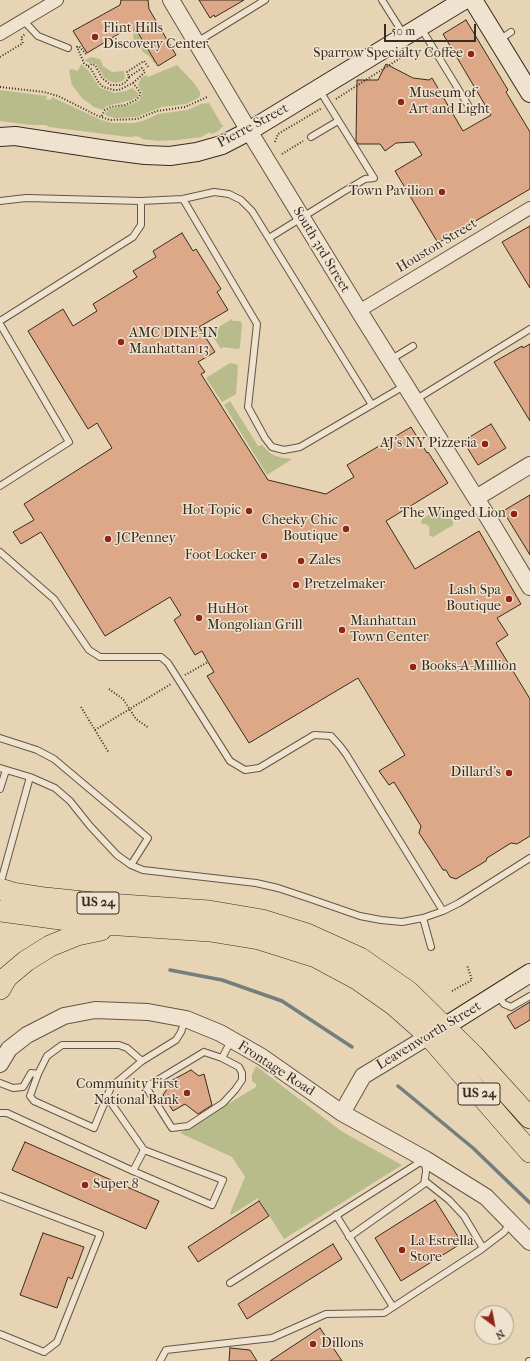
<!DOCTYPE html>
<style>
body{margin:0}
#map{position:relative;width:530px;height:1361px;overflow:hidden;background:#e6d4b5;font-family:"IM FELL French Canon",serif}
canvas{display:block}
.north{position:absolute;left:474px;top:1305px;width:40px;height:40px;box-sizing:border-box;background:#efe3cf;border:1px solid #a69a89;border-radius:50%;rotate:148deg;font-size:11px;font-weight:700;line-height:16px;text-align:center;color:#382c21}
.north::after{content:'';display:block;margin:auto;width:14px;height:18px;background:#8f2418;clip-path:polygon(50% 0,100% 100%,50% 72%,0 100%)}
.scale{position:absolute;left:384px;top:24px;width:92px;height:18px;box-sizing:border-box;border:2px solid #382c21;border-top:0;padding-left:5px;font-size:12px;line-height:14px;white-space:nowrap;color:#382c21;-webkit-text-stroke:3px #efe3cf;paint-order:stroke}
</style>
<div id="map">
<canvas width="530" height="1361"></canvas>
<div class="north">N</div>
<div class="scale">50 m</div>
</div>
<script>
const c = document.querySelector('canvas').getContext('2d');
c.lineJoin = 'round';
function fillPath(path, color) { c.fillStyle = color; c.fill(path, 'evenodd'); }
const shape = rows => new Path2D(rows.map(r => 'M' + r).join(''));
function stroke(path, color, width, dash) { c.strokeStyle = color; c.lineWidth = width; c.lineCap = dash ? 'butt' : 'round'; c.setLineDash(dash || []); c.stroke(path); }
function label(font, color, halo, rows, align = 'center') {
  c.font = font + ' "IM FELL French Canon",serif'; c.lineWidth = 3; c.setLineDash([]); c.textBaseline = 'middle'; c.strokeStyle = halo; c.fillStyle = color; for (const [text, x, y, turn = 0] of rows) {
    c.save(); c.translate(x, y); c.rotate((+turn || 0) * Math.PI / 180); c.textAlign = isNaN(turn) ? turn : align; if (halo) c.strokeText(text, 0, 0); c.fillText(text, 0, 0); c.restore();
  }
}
const green = shape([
 [137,31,156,63,154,63,150,57,142,51,140,44,134,40,133,36,134,32],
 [91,57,100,59,103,66,112,72,124,71,125,78,122,81,116,83,109,81,104,77,96,64,87,62,85,60],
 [81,64,88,70,100,88,115,93,126,91,132,88,138,93,138,96,132,100,107,106,103,110,94,107,82,98,72,85,69,71,71,69,78,71],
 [177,65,194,83,200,92,200,96,198,98,186,104,162,107,136,117,115,118,107,116,105,114,107,111,110,109,129,105,139,101,142,93,138,85,141,78,146,75,148,77],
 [0,90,47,96,46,99,51,100,52,97,101,120,112,123,134,123,143,121,158,114,187,110,201,104,209,103,222,125,224,125,217,132,211,134,210,132,201,137,177,140,158,141,142,139,140,137,134,136,134,137,128,137,49,127,46,125,31,125,0,121],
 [232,319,233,321,240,321,242,324,240,348,237,349,223,347,221,349,210,332],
 [230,363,236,364,238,366,236,394,222,402,206,378],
 [230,401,258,446,262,445,270,453,276,456,283,458,292,459,267,475,224,405],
 [442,507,444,507,453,522,453,525,433,537,430,536,429,534,430,528,426,524,422,524,421,521,422,519],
 [256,1066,341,1131,402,1165,284,1239,258,1198,231,1215,230,1213,245,1177,232,1157,180,1133,256,1087,256,1084,252,1081,252,1075]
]);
const stream = shape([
 [170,970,222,980,282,1001,352,1047],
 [398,1086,473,1148,530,1203]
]);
const building = shape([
 [121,0,148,0,149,9,176,55,158,66,137,31,125,30,87,53,73,31,120,5,121,0],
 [199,0,244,0,215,17,214,15,210,18,199,0],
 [466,20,508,90,506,92,530,132,530,189,438,243,395,171,422,155,414,142,396,143,385,151,380,144,358,144,356,141,357,80,378,80,386,64,413,78,429,80,432,78,463,131,491,115,443,34,466,20],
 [530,226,530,288,502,242,530,226],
 [182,233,193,251,196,249,221,289,217,292,228,310,199,327,215,352,198,362,205,372,201,374,268,480,326,494,354,477,347,465,411,427,427,453,428,452,448,483,386,521,415,569,479,531,521,604,497,618,508,635,496,643,530,699,530,836,517,844,511,843,487,858,486,861,456,879,450,877,446,870,443,870,431,851,419,833,421,826,394,782,389,785,379,771,405,755,358,678,249,743,207,676,214,672,208,662,202,651,195,655,174,620,181,615,170,597,105,636,41,532,21,544,13,532,34,520,24,504,112,448,97,423,88,429,28,331,63,309,73,326,97,311,93,304,137,277,133,271,156,257,153,251,182,233],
 [530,344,530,421,494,362,522,346,523,348,530,344],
 [491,424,506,448,478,465,463,441,491,424],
 [530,495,530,555,503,511,530,495],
 [530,1002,530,1020,515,1029,507,1016,530,1002],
 [191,1070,199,1076,204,1074,212,1105,198,1114,185,1104,173,1111,163,1095,169,1086,167,1083,191,1070],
 [25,1142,159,1201,146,1229,12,1170,25,1142],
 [435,1200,462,1243,401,1281,375,1238,435,1200],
 [259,1201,269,1216,198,1262,188,1247,259,1201],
 [43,1233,84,1247,72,1279,68,1277,57,1308,20,1295,43,1233],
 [333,1244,342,1259,247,1319,238,1304,333,1244],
 [320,1328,342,1361,270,1361,320,1328],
 [230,1348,250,1350,257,1361,229,1361,230,1348]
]);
const path = shape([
 [86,54,79,46,77,47,84,63,91,69,99,83,103,87,114,90,119,90,133,83,140,92,140,95,136,100,125,105,111,107,105,110,101,117],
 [0,57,23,43,21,38,25,34],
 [88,66,92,64,95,65,102,78,111,85,120,85,126,82,129,77],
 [133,83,145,72,142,68,129,77,127,72,144,61,149,68],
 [0,87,44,92,58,96,98,116,110,120,137,119,157,111,185,107,207,97],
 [336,99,413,50],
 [275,142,278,134,322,108],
 [282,154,303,141],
 [185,675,208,662],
 [109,689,123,699,136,719,149,728],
 [81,707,109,753],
 [95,730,171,684],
 [452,991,472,980,467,965]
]);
const service = shape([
 [382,0,404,35],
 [23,20,38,36,68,48],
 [421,28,471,110],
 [499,40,511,32],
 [197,42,265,0],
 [311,137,338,121],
 [183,199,257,324,248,407,265,438,272,447,284,450,300,447,404,386],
 [0,201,26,198,141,201,183,199,214,192,229,194,241,200,252,211,372,405],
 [269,238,343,192,365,179,374,178,320,91],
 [0,321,133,237,141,225,141,201],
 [0,324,69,442,0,486],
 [390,360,413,346],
 [415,400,530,329],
 [0,552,54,599,89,650,100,657,161,657,168,663,230,761,245,770,259,768,314,735,331,736,340,746,346,754,443,911],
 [0,738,37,750,54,759,148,838,131,865],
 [0,768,30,777,55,788,70,801,90,826,117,855,131,865,143,870,256,883,278,888,308,898,360,916,381,920,402,922,423,918,443,911,459,903,530,858],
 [0,789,6,770],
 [0,885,30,777],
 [423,918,431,947],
 [498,996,504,1004,511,1007,530,996],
 [204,1052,222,1058,239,1067,242,1073,242,1080,235,1090,223,1103,188,1126,172,1128,146,1087,204,1052],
 [222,1058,231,1041],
 [38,1074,30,1096,34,1101,94,1128,111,1087,142,1061,176,1040,181,1032,185,1020],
 [0,1083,13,1088,23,1087,31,1073,38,1074,47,1056,62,1045,119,1045,127,1048,142,1061],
 [107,1097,144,1150,133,1171],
 [0,1113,7,1113,133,1171,212,1205,223,1180,144,1150],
 [425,1181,449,1200,464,1216,483,1248],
 [0,1196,100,1234,57,1342,44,1352,0,1334],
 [336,1215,393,1307],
 [230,1283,425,1159,426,1172,424,1184,349,1237],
 [160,1361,166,1350,272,1338,326,1314,384,1313,479,1251,504,1232,511,1222],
 [529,1361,530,1361]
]);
const minor = shape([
 [0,34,57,0],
 [359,311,530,208]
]);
const tertiary = shape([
 [171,0,249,131,359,311,489,519,530,587],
 [476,498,530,465],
 [0,1064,9,1049,27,1035,64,1016,95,1010,148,1012,186,1019,220,1033,262,1057,342,1113,425,1159,486,1197,530,1242],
 [342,1113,363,1076,429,1036]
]);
const secondary = shape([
 [473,0,530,93],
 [0,137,15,136,107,150,145,155,170,156,197,152,222,145,249,131,464,0],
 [433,1034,530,973]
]);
const trunk = shape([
 [0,889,13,893,45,898,93,903,209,911,262,920,307,934,360,958,409,992,473,1055,530,1118],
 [0,911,90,923,210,931,259,939,316,957,357,979,394,1005,429,1036,530,1152],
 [0,989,7,977,26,961,50,946,77,935,101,930]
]);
const markers = [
 [95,37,4,"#8f2418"],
 [471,54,4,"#8f2418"],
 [401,102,4,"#8f2418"],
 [442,192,4,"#8f2418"],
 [121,342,4,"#8f2418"],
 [485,444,4,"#8f2418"],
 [249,511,4,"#8f2418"],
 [514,514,4,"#8f2418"],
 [346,529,4,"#8f2418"],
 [108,539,4,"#8f2418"],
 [264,556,4,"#8f2418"],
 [301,561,4,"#8f2418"],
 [296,585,4,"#8f2418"],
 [509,599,4,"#8f2418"],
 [199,618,4,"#8f2418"],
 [342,630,4,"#8f2418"],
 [413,667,4,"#8f2418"],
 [509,773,4,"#8f2418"],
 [187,1093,4,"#8f2418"],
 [85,1185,4,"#8f2418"],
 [402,1250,4,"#8f2418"],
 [313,1344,4,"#8f2418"]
];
const shields = [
 [98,903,42],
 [479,1094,42]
];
const shieldNames = [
 ["US 24",98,903],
 ["US 24",479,1094]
];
const poiNames = [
 ["Flint Hills",103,29],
 ["Discovery Center",103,45],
 ["Sparrow Specialty Coffee",463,54,"right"],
 ["Museum of",409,94],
 ["Art and Light",409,110],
 ["Town Pavilion",434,192,"right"],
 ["AMC DINE-IN",129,334],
 ["Manhattan 13",129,350],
 ["AJ's NY Pizzeria",477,444,"right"],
 ["Hot Topic",241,511,"right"],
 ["The Winged Lion",506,514,"right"],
 ["Cheeky Chic",338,521,"right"],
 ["Boutique",338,537,"right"],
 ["JCPenney",116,539],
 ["Foot Locker",256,556,"right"],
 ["Zales",309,561],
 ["Pretzelmaker",304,585],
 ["Lash Spa",501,591,"right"],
 ["Boutique",501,607,"right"],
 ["HuHot",207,610],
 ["Mongolian Grill",207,626],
 ["Manhattan",350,622],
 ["Town Center",350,638],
 ["Books-A-Million",421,667],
 ["Dillard's",501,773,"right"],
 ["Community First",179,1085,"right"],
 ["National Bank",179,1101,"right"],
 ["Super 8",93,1185],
 ["La Estrella",410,1242],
 ["Store",410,1258],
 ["Dillons",321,1344]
];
const streetNames = [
 ["Pierre Street",253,126,-28],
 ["Houston Street",437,246,-31],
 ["South 3rd Street",321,250,59],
 ["Leavenworth Street",429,1036,-31],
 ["Frontage Road",276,1069,33]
];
fillPath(green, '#b8bc8b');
stroke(stream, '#747e7c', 3.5);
fillPath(building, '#dda887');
stroke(building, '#382c21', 1);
stroke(service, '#645646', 8);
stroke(minor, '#645646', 14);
stroke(tertiary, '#645646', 18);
stroke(secondary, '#382c21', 20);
stroke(trunk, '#382c21', 22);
stroke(path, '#382c21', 2, [1, 2]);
stroke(service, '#efe3cf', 6);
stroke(minor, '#efe3cf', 12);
stroke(tertiary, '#efe3cf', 16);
stroke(secondary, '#efe3cf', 18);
stroke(trunk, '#e6d4b5', 21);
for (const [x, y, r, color] of markers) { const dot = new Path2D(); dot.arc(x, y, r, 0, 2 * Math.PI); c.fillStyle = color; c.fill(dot); stroke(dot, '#efe3cf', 1.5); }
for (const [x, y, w] of shields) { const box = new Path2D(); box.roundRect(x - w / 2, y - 11, w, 22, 3); c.fillStyle = '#efe3cf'; c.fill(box); stroke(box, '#382c21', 1); }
label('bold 13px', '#382c21', null, shieldNames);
label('14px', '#382c21', '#efe3cf', poiNames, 'left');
label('14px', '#382c21', '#efe3cf', streetNames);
</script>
